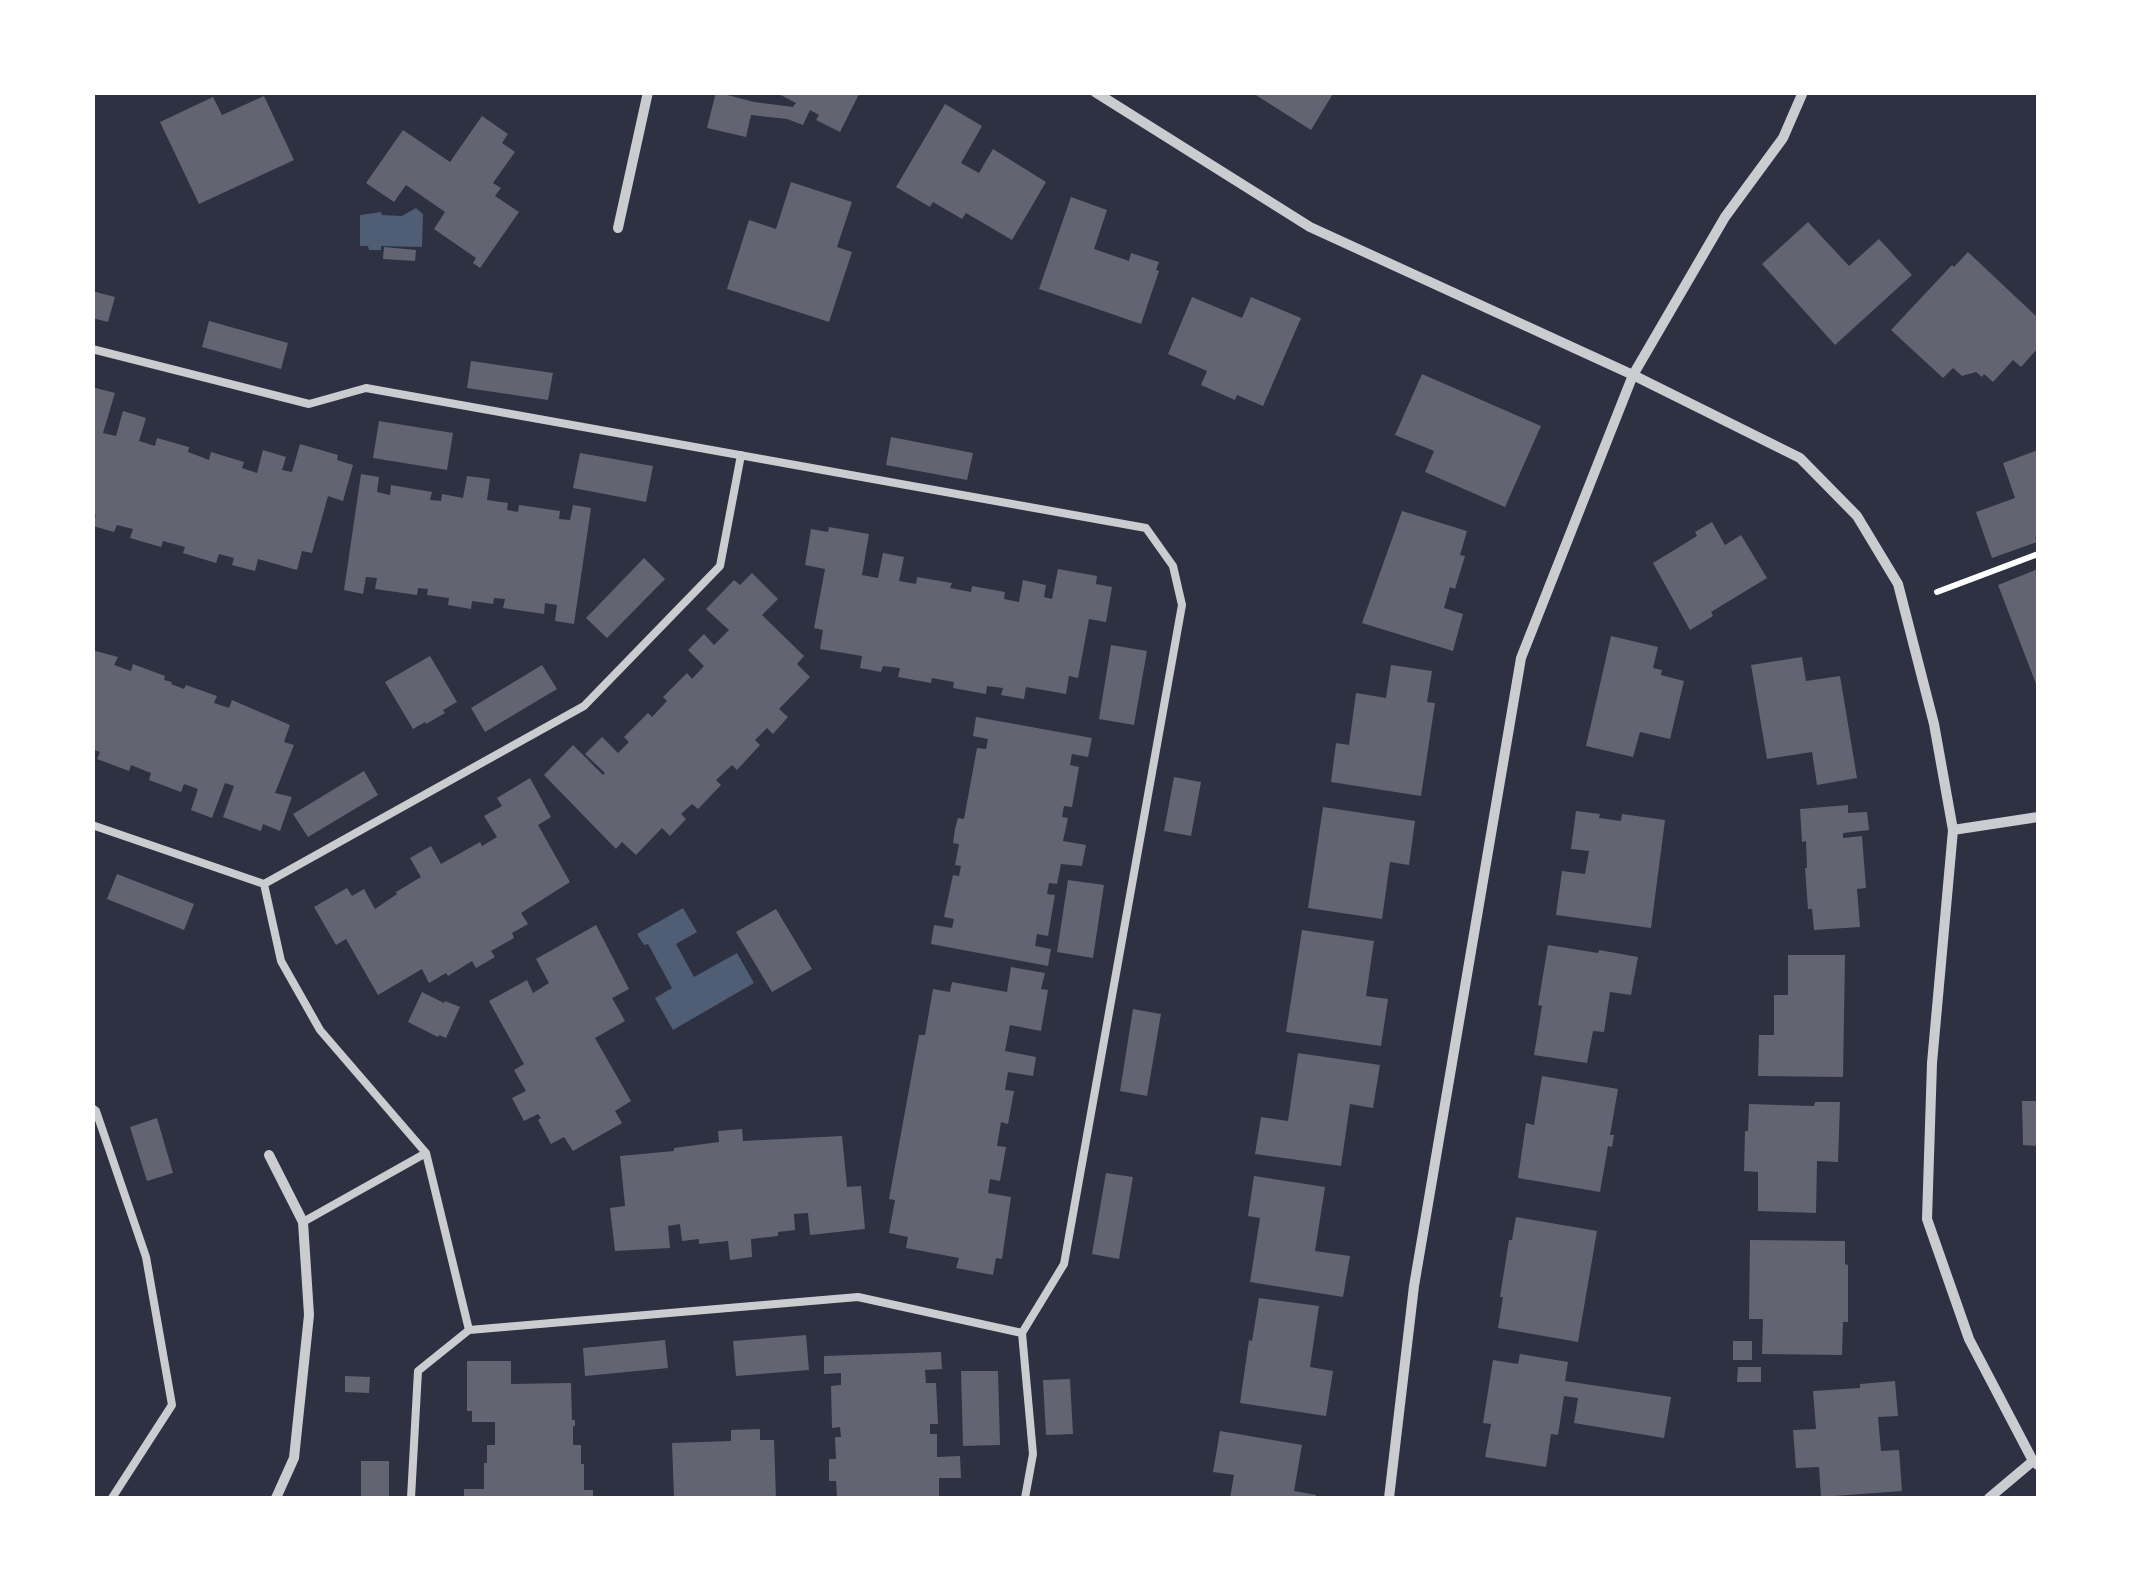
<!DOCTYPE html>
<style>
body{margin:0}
#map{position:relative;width:2131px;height:1591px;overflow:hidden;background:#2d3142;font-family:Karla,sans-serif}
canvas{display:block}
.frame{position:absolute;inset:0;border:95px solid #fff;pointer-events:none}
</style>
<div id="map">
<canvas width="2131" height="1591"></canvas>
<div class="frame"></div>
</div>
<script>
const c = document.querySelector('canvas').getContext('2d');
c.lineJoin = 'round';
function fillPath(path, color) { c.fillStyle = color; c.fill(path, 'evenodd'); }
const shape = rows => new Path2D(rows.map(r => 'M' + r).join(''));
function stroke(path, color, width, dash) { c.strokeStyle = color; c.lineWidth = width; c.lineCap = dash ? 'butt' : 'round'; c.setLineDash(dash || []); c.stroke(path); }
const water = shape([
 [416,208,423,214,422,247,381,246,381,250,369,250,368,246,360,246,360,215,381,212,382,215,402,216],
 [683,908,697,932,676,944,694,977,737,953,754,983,673,1030,655,998,672,988,648,944,644,945,637,934]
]);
const building = shape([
 [716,92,754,102,793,107,796,103,775,92,860,92,840,132,816,120,819,115,810,110,803,125,787,119,751,115,746,137,707,128],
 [1251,92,1334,92,1311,130],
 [264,96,294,160,199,204,160,122,213,97,222,115],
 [945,104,982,126,961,163,979,173,993,149,1046,182,1012,240,966,213,962,219,933,202,930,207,896,187],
 [482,116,508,134,502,143,515,152,493,183,501,188,495,196,519,212,480,268,473,263,476,258,434,229,445,212,406,185,394,202,366,183,403,130,450,162],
 [791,182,852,202,837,247,852,252,829,322,727,289,749,220,776,229],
 [1071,197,1107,210,1094,249,1129,261,1131,253,1159,262,1156,270,1159,271,1141,324,1039,289],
 [1808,222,1849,266,1879,239,1912,275,1835,345,1762,264],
 [384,247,416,250,415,261,383,259],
 [1968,252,2038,318,2038,348,2021,367,2013,360,1993,382,1984,374,1982,377,1976,372,1962,376,1953,368,1943,378,1891,330,1952,265,1954,267],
 [92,291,115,297,108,322,92,318],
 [1192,297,1242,318,1251,297,1301,318,1263,406,1237,395,1235,400,1201,385,1207,371,1168,354],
 [209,321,288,343,281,369,202,347],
 [471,361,553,373,548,400,467,388],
 [1422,374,1541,426,1505,507,1425,472,1434,451,1395,435],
 [92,387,115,393,103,433,116,436,123,411,146,418,139,441,155,446,157,438,189,447,188,452,209,460,211,452,244,462,242,468,257,473,263,450,286,457,282,470,292,472,300,444,338,455,337,460,353,465,343,501,328,496,312,553,302,551,297,570,258,559,255,571,232,565,234,558,219,554,216,563,183,553,185,547,163,541,161,547,130,538,133,529,117,525,114,532,93,526,96,515,92,514],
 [379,421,453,433,447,470,373,458],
 [891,437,973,453,967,480,886,465],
 [2038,450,2038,536,2035,537,2037,542,1992,558,1976,512,2015,498,2003,463],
 [580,453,653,466,646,502,573,488],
 [361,474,379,477,377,492,390,495,391,485,432,492,430,500,441,501,442,494,463,498,467,476,490,479,487,500,508,503,507,510,518,512,519,505,560,511,559,519,570,520,573,505,591,508,574,624,555,621,557,605,545,603,544,614,503,608,505,599,494,598,493,604,472,601,471,609,448,605,449,598,427,595,428,589,418,588,417,595,375,589,377,578,366,577,363,594,344,590],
 [1402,511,1467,531,1460,555,1465,556,1455,589,1450,587,1444,608,1463,614,1453,651,1362,623],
 [1712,522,1725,545,1741,535,1767,578,1711,612,1713,616,1690,630,1653,563,1697,536,1695,532],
 [829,527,869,534,862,575,878,578,883,553,904,557,899,581,916,584,917,577,952,583,950,588,971,592,972,586,1005,592,1004,599,1019,602,1023,580,1046,585,1044,597,1052,599,1058,569,1097,576,1096,584,1112,587,1106,622,1089,619,1078,678,1069,676,1066,694,1026,687,1024,699,1001,695,1003,688,987,686,986,694,953,688,954,682,932,678,931,683,898,677,900,668,883,666,881,672,860,668,862,656,820,649,823,630,814,628,825,569,805,565,811,529,828,532],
 [644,558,665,579,607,638,586,618],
 [2038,569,2038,689,1998,585],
 [752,573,778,599,762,615,804,656,797,664,810,677,779,709,788,717,773,734,767,728,755,740,760,745,737,770,732,765,716,780,721,785,698,809,692,804,681,814,686,819,670,836,662,828,636,855,622,842,616,849,544,775,573,745,603,775,605,773,585,754,602,737,618,753,629,742,624,737,648,713,652,717,667,701,663,697,687,673,692,679,704,666,688,650,704,634,714,645,729,630,706,609,734,580,740,585],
 [1611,636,1658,647,1653,668,1662,670,1661,675,1684,681,1670,739,1640,732,1633,757,1586,746],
 [1111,645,1147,651,1134,725,1099,719],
 [92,650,118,657,114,665,131,671,133,664,165,676,164,680,172,682,171,684,184,689,186,685,217,696,214,703,229,708,232,700,290,725,284,742,294,745,275,793,292,797,280,831,263,824,261,831,223,817,234,786,225,783,212,818,191,810,198,789,184,784,181,792,149,780,151,773,131,765,129,771,97,759,100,752,92,749],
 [430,656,457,702,443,710,445,713,426,724,425,722,413,729,385,682],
 [1802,657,1806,681,1840,676,1857,778,1817,785,1812,752,1767,759,1751,665],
 [542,665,557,689,485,732,471,708],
 [1391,665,1432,671,1427,702,1435,703,1421,796,1331,782,1336,743,1349,745,1356,693,1386,698],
 [976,717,1092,738,1088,757,1072,754,1070,765,1079,767,1072,807,1064,806,1062,817,1068,818,1063,841,1086,845,1082,866,1061,864,1057,884,1049,883,1047,894,1055,895,1048,936,1037,934,1035,946,1051,949,1048,966,931,944,934,925,952,928,954,919,944,917,953,875,959,876,961,866,955,865,959,844,953,843,955,829,958,818,964,819,977,748,986,749,988,739,973,736],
 [364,771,378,795,308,837,293,814],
 [1174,777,1201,782,1191,836,1164,831],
 [530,778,551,817,538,825,570,882,521,913,528,924,512,933,514,938,491,951,495,957,476,968,472,961,448,976,446,973,429,983,422,969,378,995,346,939,336,945,314,907,347,888,352,896,364,889,375,909,397,894,396,892,421,877,410,858,431,846,441,864,480,842,482,846,497,837,484,816,502,806,497,798],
 [1848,805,1848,813,1867,812,1869,830,1843,833,1843,838,1862,836,1866,888,1857,889,1860,927,1814,930,1812,909,1808,909,1805,868,1807,868,1806,841,1802,842,1800,809],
 [1323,807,1415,821,1409,865,1390,862,1382,919,1308,908],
 [1576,811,1600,814,1599,818,1621,821,1622,814,1665,820,1651,928,1556,915,1562,871,1585,874,1589,851,1571,849],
 [117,874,194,904,184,930,107,899],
 [1068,880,1104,885,1093,958,1057,952],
 [776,909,812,969,772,992,736,932],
 [596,925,629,989,612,998,625,1021,595,1038,631,1101,615,1111,622,1123,573,1151,564,1137,551,1144,538,1120,541,1118,538,1114,524,1121,512,1098,526,1091,514,1070,524,1064,489,1001,527,980,533,993,549,983,536,959],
 [1302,930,1374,941,1366,996,1388,999,1381,1046,1286,1032],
 [1548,945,1598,953,1599,950,1638,957,1631,995,1610,992,1604,1032,1593,1031,1587,1063,1534,1055,1542,1006,1538,1005],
 [1788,955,1845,955,1843,1077,1758,1076,1759,1035,1774,1035,1774,995,1788,995],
 [1011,967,1045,973,1041,989,1048,990,1041,1031,1010,1025,1005,1051,1036,1057,1033,1076,1008,1072,1005,1090,1014,1091,1008,1124,1001,1122,997,1146,1006,1147,1000,1181,990,1179,988,1193,1011,1197,1002,1259,996,1258,993,1275,956,1268,959,1258,906,1248,908,1237,889,1233,895,1200,889,1199,919,1035,925,1035,933,989,950,992,952,982,1007,992],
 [422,992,444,1003,445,1001,460,1007,446,1038,439,1035,438,1037,408,1022],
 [1133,1009,1161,1014,1147,1096,1120,1091],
 [1298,1053,1380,1065,1373,1108,1350,1104,1341,1166,1255,1154,1261,1117,1288,1121],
 [1542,1076,1618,1089,1610,1135,1614,1135,1612,1147,1608,1146,1600,1192,1518,1178,1526,1123,1534,1125],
 [2022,1101,2038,1101,2038,1146,2023,1145],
 [1815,1102,1840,1102,1838,1162,1817,1161,1816,1213,1758,1211,1758,1172,1744,1171,1745,1131,1748,1131,1749,1104,1814,1106],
 [157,1118,173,1173,147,1181,130,1127],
 [742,1129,743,1141,842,1136,847,1187,861,1186,865,1229,810,1235,808,1213,794,1214,795,1230,778,1232,778,1236,751,1239,752,1257,730,1260,728,1241,699,1244,699,1239,682,1241,680,1224,668,1226,670,1248,615,1251,610,1208,625,1206,620,1156,674,1151,674,1148,719,1142,718,1131],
 [1106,1173,1133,1177,1119,1259,1092,1254],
 [1254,1176,1325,1187,1315,1251,1350,1256,1343,1297,1250,1282,1260,1218,1248,1216],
 [1516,1217,1597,1231,1578,1342,1498,1328,1503,1297,1500,1297,1509,1240,1512,1240],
 [1750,1240,1845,1241,1845,1264,1848,1265,1848,1322,1843,1322,1842,1355,1762,1354,1763,1319,1749,1319],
 [1259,1298,1319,1306,1310,1367,1333,1371,1326,1416,1240,1403,1249,1340,1252,1341],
 [806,1335,809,1370,736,1376,733,1341],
 [665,1340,668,1368,585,1376,583,1348],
 [1733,1341,1752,1341,1752,1360,1733,1360],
 [941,1352,942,1369,925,1370,926,1383,936,1383,938,1424,930,1424,930,1434,937,1434,937,1457,960,1456,961,1478,939,1478,939,1498,837,1498,836,1481,829,1481,829,1459,836,1459,835,1437,841,1437,840,1427,832,1428,831,1386,841,1385,841,1373,824,1374,824,1356],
 [1520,1354,1568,1362,1565,1381,1671,1397,1664,1438,1574,1423,1578,1398,1564,1396,1558,1435,1551,1434,1546,1467,1485,1457,1491,1424,1483,1423,1493,1360,1518,1364],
 [467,1361,511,1361,511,1384,571,1383,572,1420,575,1420,575,1426,573,1426,573,1445,581,1445,581,1464,584,1464,584,1490,593,1490,593,1498,464,1498,464,1489,484,1489,484,1463,487,1463,487,1445,495,1445,495,1422,472,1422,472,1411,467,1411],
 [1738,1367,1761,1367,1761,1382,1737,1382],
 [961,1371,998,1371,1000,1445,963,1446],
 [345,1376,370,1377,369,1393,345,1392],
 [1070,1379,1073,1434,1046,1435,1043,1380],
 [1895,1381,1898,1416,1878,1417,1881,1451,1899,1450,1902,1491,1821,1497,1819,1467,1796,1468,1793,1430,1816,1429,1813,1391,1860,1388,1860,1384],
 [760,1429,760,1440,774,1440,776,1498,674,1498,672,1443,731,1441,731,1430],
 [1220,1431,1302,1445,1294,1491,1316,1495,1316,1498,1230,1498,1234,1475,1213,1472],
 [361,1461,389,1461,389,1498,361,1498]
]);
const path = shape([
 [1937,592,2038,554]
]);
const service = shape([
 [92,349,309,404,366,388,1146,528,1173,566,1182,605,1064,1264,1022,1333],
 [92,825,264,884,281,961,320,1030,426,1153],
 [264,884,584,706,720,566,741,455],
 [92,1108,96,1111,146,1257,172,1405,112,1498],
 [303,1222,426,1153,469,1330,418,1371,411,1498],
 [469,1330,858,1297,1022,1333,1033,1454,1025,1498]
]);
const minor = shape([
 [1095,92,1310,227,1633,375,1800,458,1857,516,1898,584,1934,724,1953,830,1932,1063,1927,1219,1969,1339,2033,1461,2038,1465],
 [618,228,648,92],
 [1953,830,2038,817],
 [269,1155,303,1222,309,1315,294,1458,276,1498],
 [1389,1498,1414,1286,1521,658,1633,375,1725,217,1783,138,1803,92],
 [1989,1498,2033,1461]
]);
fillPath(water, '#4f5d75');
fillPath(building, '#626471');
stroke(path, '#fff', 6);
stroke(service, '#caccd0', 8);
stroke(minor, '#caccd0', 10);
</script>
